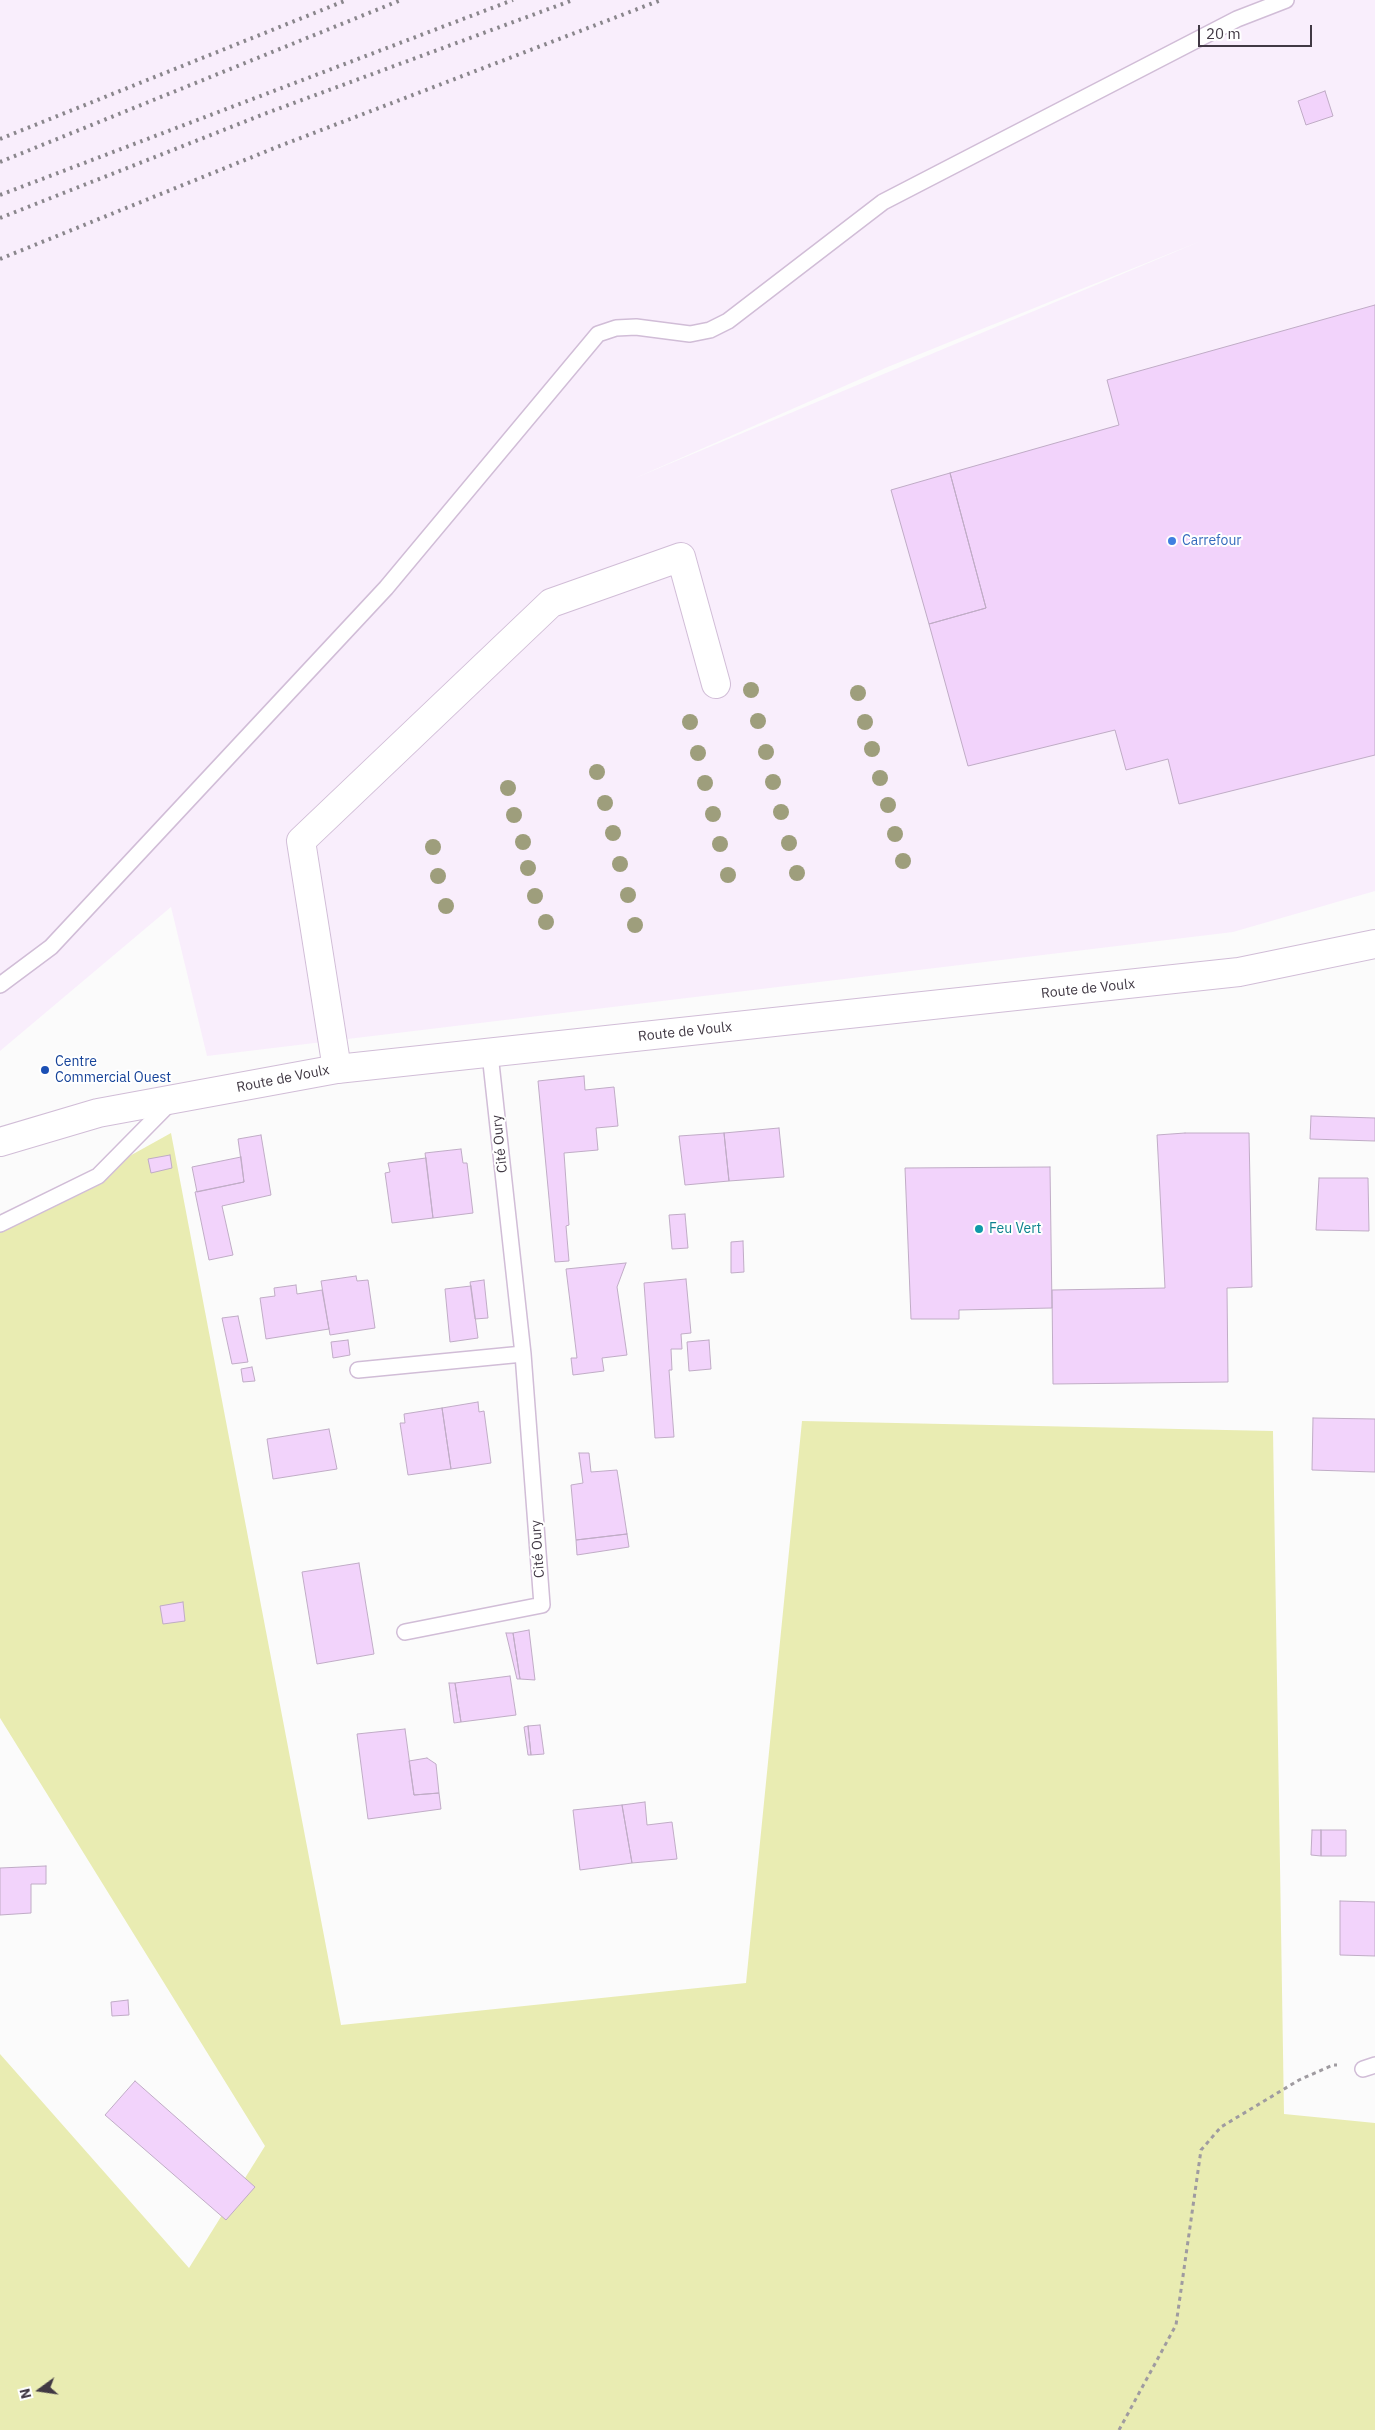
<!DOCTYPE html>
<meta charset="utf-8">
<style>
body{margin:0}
#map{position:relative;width:1375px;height:2430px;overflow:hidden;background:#fbfbfb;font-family:"IBM Plex Sans",sans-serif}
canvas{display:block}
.north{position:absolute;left:15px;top:2365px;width:50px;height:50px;-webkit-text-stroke:4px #fff;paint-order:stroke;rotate:256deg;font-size:14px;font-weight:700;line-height:20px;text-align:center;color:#413944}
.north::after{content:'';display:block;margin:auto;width:18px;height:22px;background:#413944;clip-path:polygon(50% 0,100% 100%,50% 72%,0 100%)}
.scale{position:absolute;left:1198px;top:25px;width:114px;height:22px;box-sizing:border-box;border:2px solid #413944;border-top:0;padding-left:6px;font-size:15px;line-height:18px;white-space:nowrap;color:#413944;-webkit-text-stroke:4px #fff;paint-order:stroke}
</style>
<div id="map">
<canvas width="1375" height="2430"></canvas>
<div class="north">N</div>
<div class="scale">20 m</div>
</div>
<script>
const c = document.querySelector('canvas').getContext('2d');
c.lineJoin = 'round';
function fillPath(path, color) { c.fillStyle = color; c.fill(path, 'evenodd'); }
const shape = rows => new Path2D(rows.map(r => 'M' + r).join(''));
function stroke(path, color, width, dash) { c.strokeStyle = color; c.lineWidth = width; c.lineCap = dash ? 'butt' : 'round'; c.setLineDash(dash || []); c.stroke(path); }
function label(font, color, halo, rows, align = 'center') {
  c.font = font + ' "IBM Plex Sans",sans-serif'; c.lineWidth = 4; c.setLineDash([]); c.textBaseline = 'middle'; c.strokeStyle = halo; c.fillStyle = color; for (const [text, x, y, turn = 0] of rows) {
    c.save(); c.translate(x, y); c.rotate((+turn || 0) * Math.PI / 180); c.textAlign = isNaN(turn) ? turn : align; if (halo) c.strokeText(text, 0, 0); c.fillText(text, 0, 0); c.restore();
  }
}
const built = shape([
 [0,0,1375,0,1375,891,1233,932,207,1056,171,907,0,1051],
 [1201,241,633,479,890,366]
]);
const green = shape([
 [171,1133,341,2025,746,1983,802,1421,1273,1431,1284,2114,1375,2123,1375,2430,0,2430,0,2054,189,2268,265,2146,0,1718,0,1228]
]);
const building = shape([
 [1325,91,1333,116,1306,125,1298,101,1325,91],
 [1375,305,1375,755,1179,804,1168,759,1126,770,1115,730,968,766,929,624,986,608,950,473,1119,425,1107,380,1375,305],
 [950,473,986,608,929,624,891,490,950,473],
 [584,1076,585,1090,614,1087,618,1126,596,1128,598,1150,564,1153,569,1225,566,1226,569,1261,555,1262,538,1081,584,1076],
 [1311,1116,1375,1118,1375,1141,1310,1139,1311,1116],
 [779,1128,784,1177,729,1181,724,1133,779,1128],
 [724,1133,729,1181,685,1185,679,1136,724,1133],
 [1185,1133,1249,1133,1252,1287,1227,1288,1228,1382,1053,1384,1052,1290,1165,1288,1157,1135,1185,1133],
 [261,1135,271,1195,222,1206,233,1255,209,1260,195,1192,244,1182,238,1139,261,1135],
 [461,1149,463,1163,467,1163,473,1213,433,1218,425,1153,461,1149],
 [170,1155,172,1168,151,1173,148,1159,170,1155],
 [241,1157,244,1182,197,1192,192,1167,241,1157],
 [426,1158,433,1218,392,1223,385,1173,390,1172,388,1163,426,1158],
 [1050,1167,1052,1308,959,1310,959,1319,911,1319,905,1168,1050,1167],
 [1319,1178,1368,1178,1369,1231,1316,1230,1319,1178],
 [685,1214,688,1248,672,1249,669,1215,685,1214],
 [743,1241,744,1272,731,1273,731,1242,743,1241],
 [626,1263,617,1287,627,1355,602,1358,604,1371,573,1375,571,1358,577,1358,566,1269,626,1263],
 [356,1276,357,1281,368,1280,375,1328,330,1335,321,1281,356,1276],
 [686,1279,691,1333,681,1334,682,1349,671,1349,672,1370,669,1370,674,1437,655,1438,644,1283,686,1279],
 [484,1280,488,1318,475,1319,470,1282,484,1280],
 [296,1285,297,1294,322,1290,329,1329,266,1339,260,1298,275,1296,274,1288,296,1285],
 [471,1286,478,1338,450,1342,445,1289,471,1286],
 [238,1316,248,1362,232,1364,222,1318,238,1316],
 [348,1340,350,1355,333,1358,331,1342,348,1340],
 [709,1340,711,1369,689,1371,687,1342,709,1340],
 [252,1367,255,1381,243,1382,241,1369,252,1367],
 [478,1402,479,1412,484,1411,491,1463,451,1469,442,1408,478,1402],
 [442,1408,451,1469,408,1475,400,1423,405,1423,404,1414,442,1408],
 [1313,1418,1375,1419,1375,1472,1312,1470,1313,1418],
 [329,1429,337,1469,273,1479,267,1439,329,1429],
 [579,1453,589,1453,591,1472,617,1470,627,1534,576,1540,571,1485,583,1483,579,1453],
 [627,1534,629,1547,577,1555,576,1540,627,1534],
 [359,1563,374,1654,317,1664,302,1572,359,1563],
 [183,1602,185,1621,163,1624,160,1606,183,1602],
 [529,1630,535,1680,520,1679,513,1633,529,1630],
 [506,1633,513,1633,520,1679,517,1679,506,1633],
 [510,1676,516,1715,461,1722,455,1683,510,1676],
 [449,1683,455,1683,461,1722,454,1723,449,1683],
 [540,1725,544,1754,531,1755,528,1726,540,1725],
 [528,1726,531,1755,528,1755,524,1727,528,1726],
 [405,1729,414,1795,439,1793,441,1809,368,1819,357,1734,405,1729],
 [427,1758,436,1764,439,1793,414,1795,409,1761,427,1758],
 [645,1802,647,1825,672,1822,677,1859,632,1863,622,1805,645,1802],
 [622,1805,632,1863,580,1870,573,1810,622,1805],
 [1312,1830,1321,1830,1321,1856,1311,1855,1312,1830],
 [1321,1830,1346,1830,1346,1856,1321,1856,1321,1830],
 [46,1866,46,1884,31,1884,31,1913,0,1915,0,1868,46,1866],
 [1340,1901,1375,1902,1375,1956,1340,1955,1340,1901],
 [128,2000,129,2015,112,2016,111,2002,128,2000],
 [135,2081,255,2187,226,2220,105,2115,135,2081]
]);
const path = shape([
 [1119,2430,1176,2325,1201,2150,1221,2127,1299,2080,1333,2065,1337,2065]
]);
const lane = shape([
 [0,985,51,947,386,588,598,334,616,328,636,327,690,334,710,330,728,321,883,202,1237,19,1286,0],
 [0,1224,98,1176,171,1102],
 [358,1370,523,1354],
 [405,1632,542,1605,523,1354,490,1054],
 [1363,2069,1375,2065]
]);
const street = shape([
 [337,1069,301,841,551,603,681,557,716,684]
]);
const primary = shape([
 [0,1142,98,1113,337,1069,1239,972,1375,944]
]);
const rail = shape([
 [0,139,347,0],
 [0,162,401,0],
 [0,195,513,0],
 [0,218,264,114,573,0],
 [0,259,277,147,661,0]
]);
const trees = [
 [751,690],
 [858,693],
 [758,721],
 [690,722],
 [865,722],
 [872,749],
 [766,752],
 [698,753],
 [597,772],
 [880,778],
 [773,782],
 [705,783],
 [508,788],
 [605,803],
 [888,805],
 [781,812],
 [713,814],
 [514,815],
 [613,833],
 [895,834],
 [523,842],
 [789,843],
 [720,844],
 [433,847],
 [903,861],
 [620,864],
 [528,868],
 [797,873],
 [728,875],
 [438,876],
 [628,895],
 [535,896],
 [446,906],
 [546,922],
 [635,925]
];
const markers = [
 [1172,541,5,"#3f7fe0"],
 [45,1070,5,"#1a4fb4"],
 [979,1229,5,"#0f9aa8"]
];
const shopNames = [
 ["Carrefour",1182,541]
];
const streetNames = [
 ["Route de Voulx",1088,989,-6],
 ["Route de Voulx",685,1032,-6],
 ["Route de Voulx",283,1079,-11],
 ["Cité Oury",500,1144,-96],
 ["Cité Oury",538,1549,-94]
];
const transitNames = [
 ["Centre",55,1062],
 ["Commercial Ouest",55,1078]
];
const cultureNames = [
 ["Feu Vert",989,1229]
];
fillPath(built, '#f9eefc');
fillPath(green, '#e9ecb2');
fillPath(building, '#f2d3fb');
stroke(building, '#c0acc6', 1);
stroke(lane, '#d1bdd7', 18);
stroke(street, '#d1bdd7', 30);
stroke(primary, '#d1bdd7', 30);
stroke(path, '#9f9ba0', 3, [4, 4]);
stroke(lane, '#fff', 15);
stroke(street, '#fff', 28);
stroke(primary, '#fff', 28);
stroke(rail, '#8a868c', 4, [2.5, 5]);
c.fillStyle = '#9e9e7c';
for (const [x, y] of trees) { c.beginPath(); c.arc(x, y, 8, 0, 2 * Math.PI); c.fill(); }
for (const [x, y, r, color] of markers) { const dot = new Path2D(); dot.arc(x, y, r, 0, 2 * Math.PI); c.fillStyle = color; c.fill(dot); stroke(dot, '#fff', 2); }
label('14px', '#366cbe', '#fff', shopNames, 'left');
label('14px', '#413944', '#fff', streetNames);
label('14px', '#164399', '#fff', transitNames, 'left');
label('14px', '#0d838f', '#fff', cultureNames, 'left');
</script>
